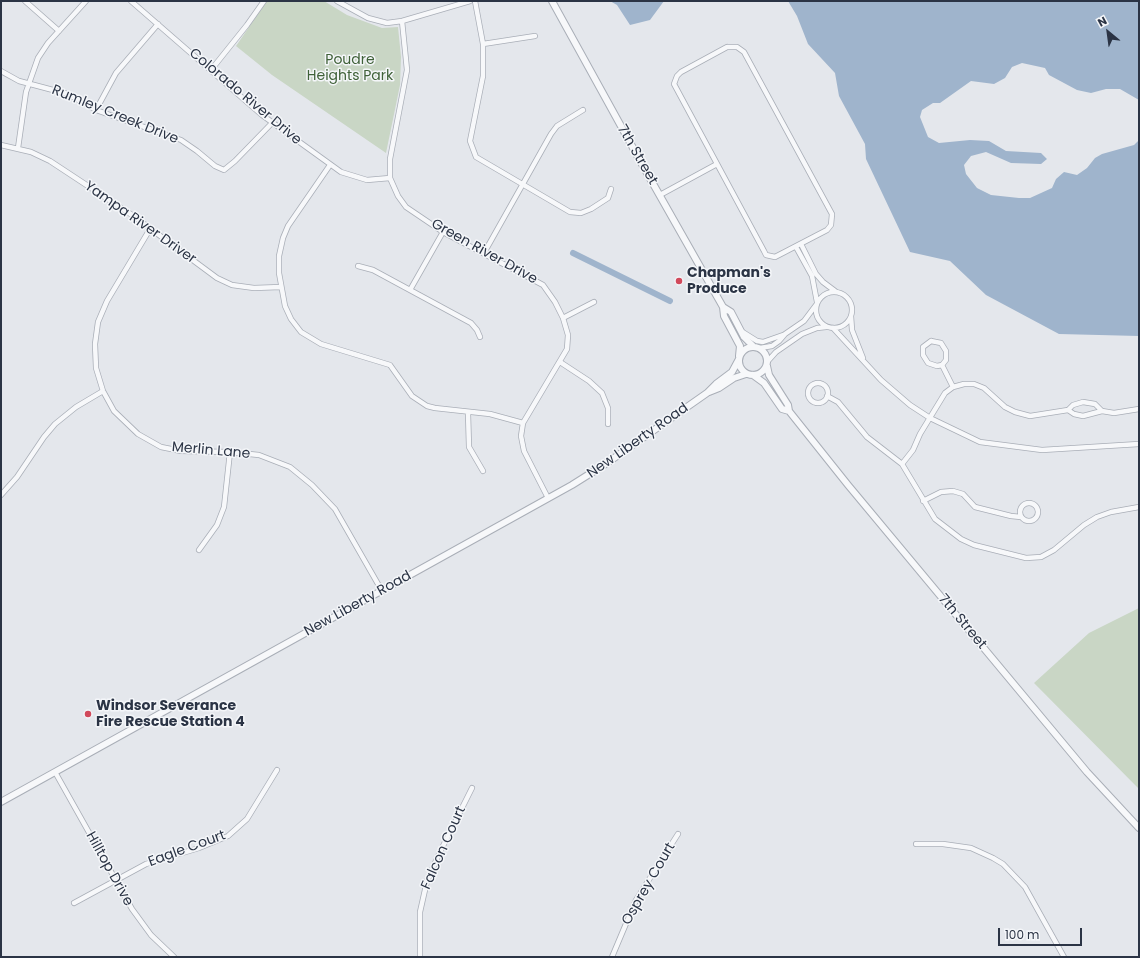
<!DOCTYPE html>
<style>
body{margin:0}
#map{position:relative;width:1140px;height:958px;overflow:hidden;background:#e4e7ec;font-family:Poppins,sans-serif}
canvas{display:block}
.frame{position:absolute;inset:0;border:2px solid #2b3445;pointer-events:none}
.north{position:absolute;left:1088px;top:12px;width:40px;height:40px;-webkit-text-stroke:3px #f4f6f9;paint-order:stroke;rotate:331deg;font-size:11px;font-weight:700;line-height:16px;text-align:center;color:#2b3445}
.north::after{content:'';display:block;margin:auto;width:14px;height:18px;background:#2b3445;clip-path:polygon(50% 0,100% 100%,50% 72%,0 100%)}
.scale{position:absolute;left:998px;top:928px;width:84px;height:18px;box-sizing:border-box;border:2px solid #2b3445;border-top:0;padding-left:5px;font-size:12px;line-height:14px;white-space:nowrap;color:#2b3445;-webkit-text-stroke:3px #f4f6f9;paint-order:stroke}
</style>
<div id="map">
<canvas width="1140" height="958"></canvas>
<div class="frame"></div>
<div class="north">N</div>
<div class="scale">100 m</div>
</div>
<script>
const c = document.querySelector('canvas').getContext('2d');
c.lineJoin = 'round';
function fillPath(path, color) { c.fillStyle = color; c.fill(path, 'evenodd'); }
const shape = rows => new Path2D(rows.map(r => 'M' + r).join(''));
function stroke(path, color, width, dash) { c.strokeStyle = color; c.lineWidth = width; c.lineCap = dash ? 'butt' : 'round'; c.setLineDash(dash || []); c.stroke(path); }
function label(font, color, halo, rows, align = 'center') {
  c.font = font + ' Poppins,sans-serif'; c.lineWidth = 3; c.setLineDash([]); c.textBaseline = 'middle'; c.strokeStyle = halo; c.fillStyle = color; for (const [text, x, y, turn = 0] of rows) {
    c.save(); c.translate(x, y); c.rotate((+turn || 0) * Math.PI / 180); c.textAlign = isNaN(turn) ? turn : align; if (halo) c.strokeText(text, 0, 0); c.fillText(text, 0, 0); c.restore();
  }
}
const green = shape([
 [267,1,324,1,347,15,382,28,398,27,401,57,400,85,386,153,272,75,236,46],
 [1139,608,1139,789,1034,683,1089,633]
]);
const water = shape([
 [610,1,664,1,650,20,630,25,617,5],
 [788,1,1139,1,1139,100,1120,89,1106,89,1091,93,1077,90,1049,75,1045,68,1022,63,1012,67,1005,78,994,84,971,81,940,103,933,103,922,110,920,117,928,137,939,143,970,140,989,141,1006,151,1041,153,1047,159,1041,164,1011,163,986,152,971,156,964,165,966,174,977,188,991,195,1019,198,1030,198,1052,188,1056,179,1064,172,1077,175,1087,168,1095,158,1102,154,1134,145,1139,140,1139,336,1059,334,986,295,950,261,910,252,866,159,865,144,839,96,835,73,808,44,797,16]
]);
const canal = shape([
 [573,253,670,301]
]);
const minor = shape([
 [25,1,59,31],
 [131,1,262,115,341,172,367,180,390,178],
 [337,1,368,18,387,23,402,21,470,1],
 [475,1,483,44,483,76,470,141,476,157,570,212,581,213,591,209,608,198,611,189],
 [402,21,407,70,390,159,390,178,398,196,406,207,443,232,543,285,555,302,563,318,568,335,567,349,523,423,521,436,524,451,548,498],
 [483,44,535,36],
 [727,47,737,47,744,52,832,214,831,225,827,230,775,257,766,255,764,251,674,84,677,76,681,72,727,47],
 [211,70,247,25,264,1],
 [1,71,19,81,68,94,96,110,181,140,197,151,215,166,224,170,235,161,272,123],
 [96,110,116,73,158,24],
 [1,145,31,152,50,161,132,215,217,278,232,285,254,288,281,287],
 [18,148,26,92,38,58,48,43,86,1],
 [330,165,288,226,283,238,279,256,279,273,285,306,291,319,301,332,321,344,390,365,412,396,427,406,435,408,490,414,523,423],
 [660,195,717,164],
 [150,229,107,301,98,322,95,344,96,368,103,391,114,411,138,434,161,447,181,451,230,452,259,455,290,467,312,485,335,509,382,591],
 [801,244,816,274,823,282,835,291],
 [796,247,812,276,817,302],
 [484,253,551,134,557,126,583,110],
 [358,266,373,270,471,323,477,330,480,337],
 [410,290,443,232],
 '816 310a18 18 0 1 1 36 0a18 18 0 1 1-36 0Z',
 [851,316,852,330,863,358],
 [563,318,594,302],
 [833,328,881,380,910,405,930,418,980,442,1042,450,1139,444],
 [741,331,757,341,763,342,783,335],
 [931,341,941,343,946,351,946,360,942,365,937,366,928,363,923,355,923,347,931,341],
 [760,348,772,346,779,341,785,334,804,321,816,305],
 [560,362,589,381,602,393,608,408,608,424],
 [767,362,776,352,802,334,817,328,826,327],
 [942,365,953,387],
 '808 393a10 10 0 1 1 20 0a10 10 0 1 1-20 0Z',
 [827,396,838,402,867,437,902,464,935,519,961,539,974,545,1026,558,1041,557,1054,550,1084,525,1097,517,1111,512,1139,507],
 [1102,411,1114,413,1139,409],
 [468,413,469,447,483,471],
 [902,464,913,450,920,434,945,393,953,387,964,384,974,384,984,388,1005,407,1015,412,1030,416,1068,410,1073,405,1083,402,1095,404,1102,411,1083,416,1074,414,1068,410],
 [1,495,17,477,44,437,55,424,76,407,103,391],
 [923,501,941,492,953,491,963,494,975,507,1011,516,1021,517],
 '1020 512a9 9 0 1 1 18 0a9 9 0 1 1-18 0Z',
 [199,550,217,525,224,507,230,452],
 [55,772,132,909,151,935,174,957],
 [916,844,943,844,971,848,993,858,1003,864,1025,887,1064,957],
 [74,903,146,864,199,848,228,836,247,819,277,770],
 [420,957,420,912,427,881,439,854,472,788],
 [612,957,636,900,678,834]
]);
const tertiary = shape([
 [552,1,643,166,723,307,724,316,740,346,739,356],
 [723,307,731,312,744,337,753,346],
 '739 361a14 14 0 1 1 28 0a14 14 0 1 1-28 0Z',
 [767,366,769,375,788,405,789,411,848,485,1087,772,1139,828],
 [753,375,764,383,782,409,789,411],
 [709,392,719,388,734,378,746,374],
 [1,802,572,485,607,463,707,393,716,384,732,372,739,359]
]);
const markers = [
 [679,281,4,"#d1495b"],
 [88,714,4,"#d1495b"]
];
const parkNames = [
 ["Poudre",350,60],
 ["Heights Park",350,76]
];
const streetNames = [
 ["Colorado River Drive",245,97,40],
 ["Rumley Creek Drive",115,115,22],
 ["7th Street",637,155,60],
 ["Yampa River Driver",140,223,35],
 ["Green River Drive",484,252,29],
 ["New Liberty Road",638,441,-35],
 ["Merlin Lane",211,451,5],
 ["New Liberty Road",358,604,-29],
 ["7th Street",962,622,50],
 ["Falcon Court",444,848,-66],
 ["Eagle Court",187,849,-20],
 ["Hilltop Drive",109,869,61],
 ["Osprey Court",649,884,-60]
];
const poiNames = [
 ["Chapman's",687,273],
 ["Produce",687,289],
 ["Windsor Severance",96,706],
 ["Fire Rescue Station 4",96,722]
];
fillPath(green, '#c9d6c5');
fillPath(water, '#9fb4cc');
stroke(canal, '#9fb4cc', 6);
stroke(minor, '#a9aeb7', 6);
stroke(tertiary, '#a9aeb7', 8);
stroke(minor, '#f7f8fa', 4.5);
stroke(tertiary, '#f7f8fa', 6);
for (const [x, y, r, color] of markers) { const dot = new Path2D(); dot.arc(x, y, r, 0, 2 * Math.PI); c.fillStyle = color; c.fill(dot); stroke(dot, '#f4f6f9', 1.5); }
label('14px', '#3f6138', '#f4f6f9', parkNames);
label('14px', '#2b3445', '#f4f6f9', streetNames);
label('bold 14px', '#2b3445', '#f4f6f9', poiNames, 'left');
</script>
